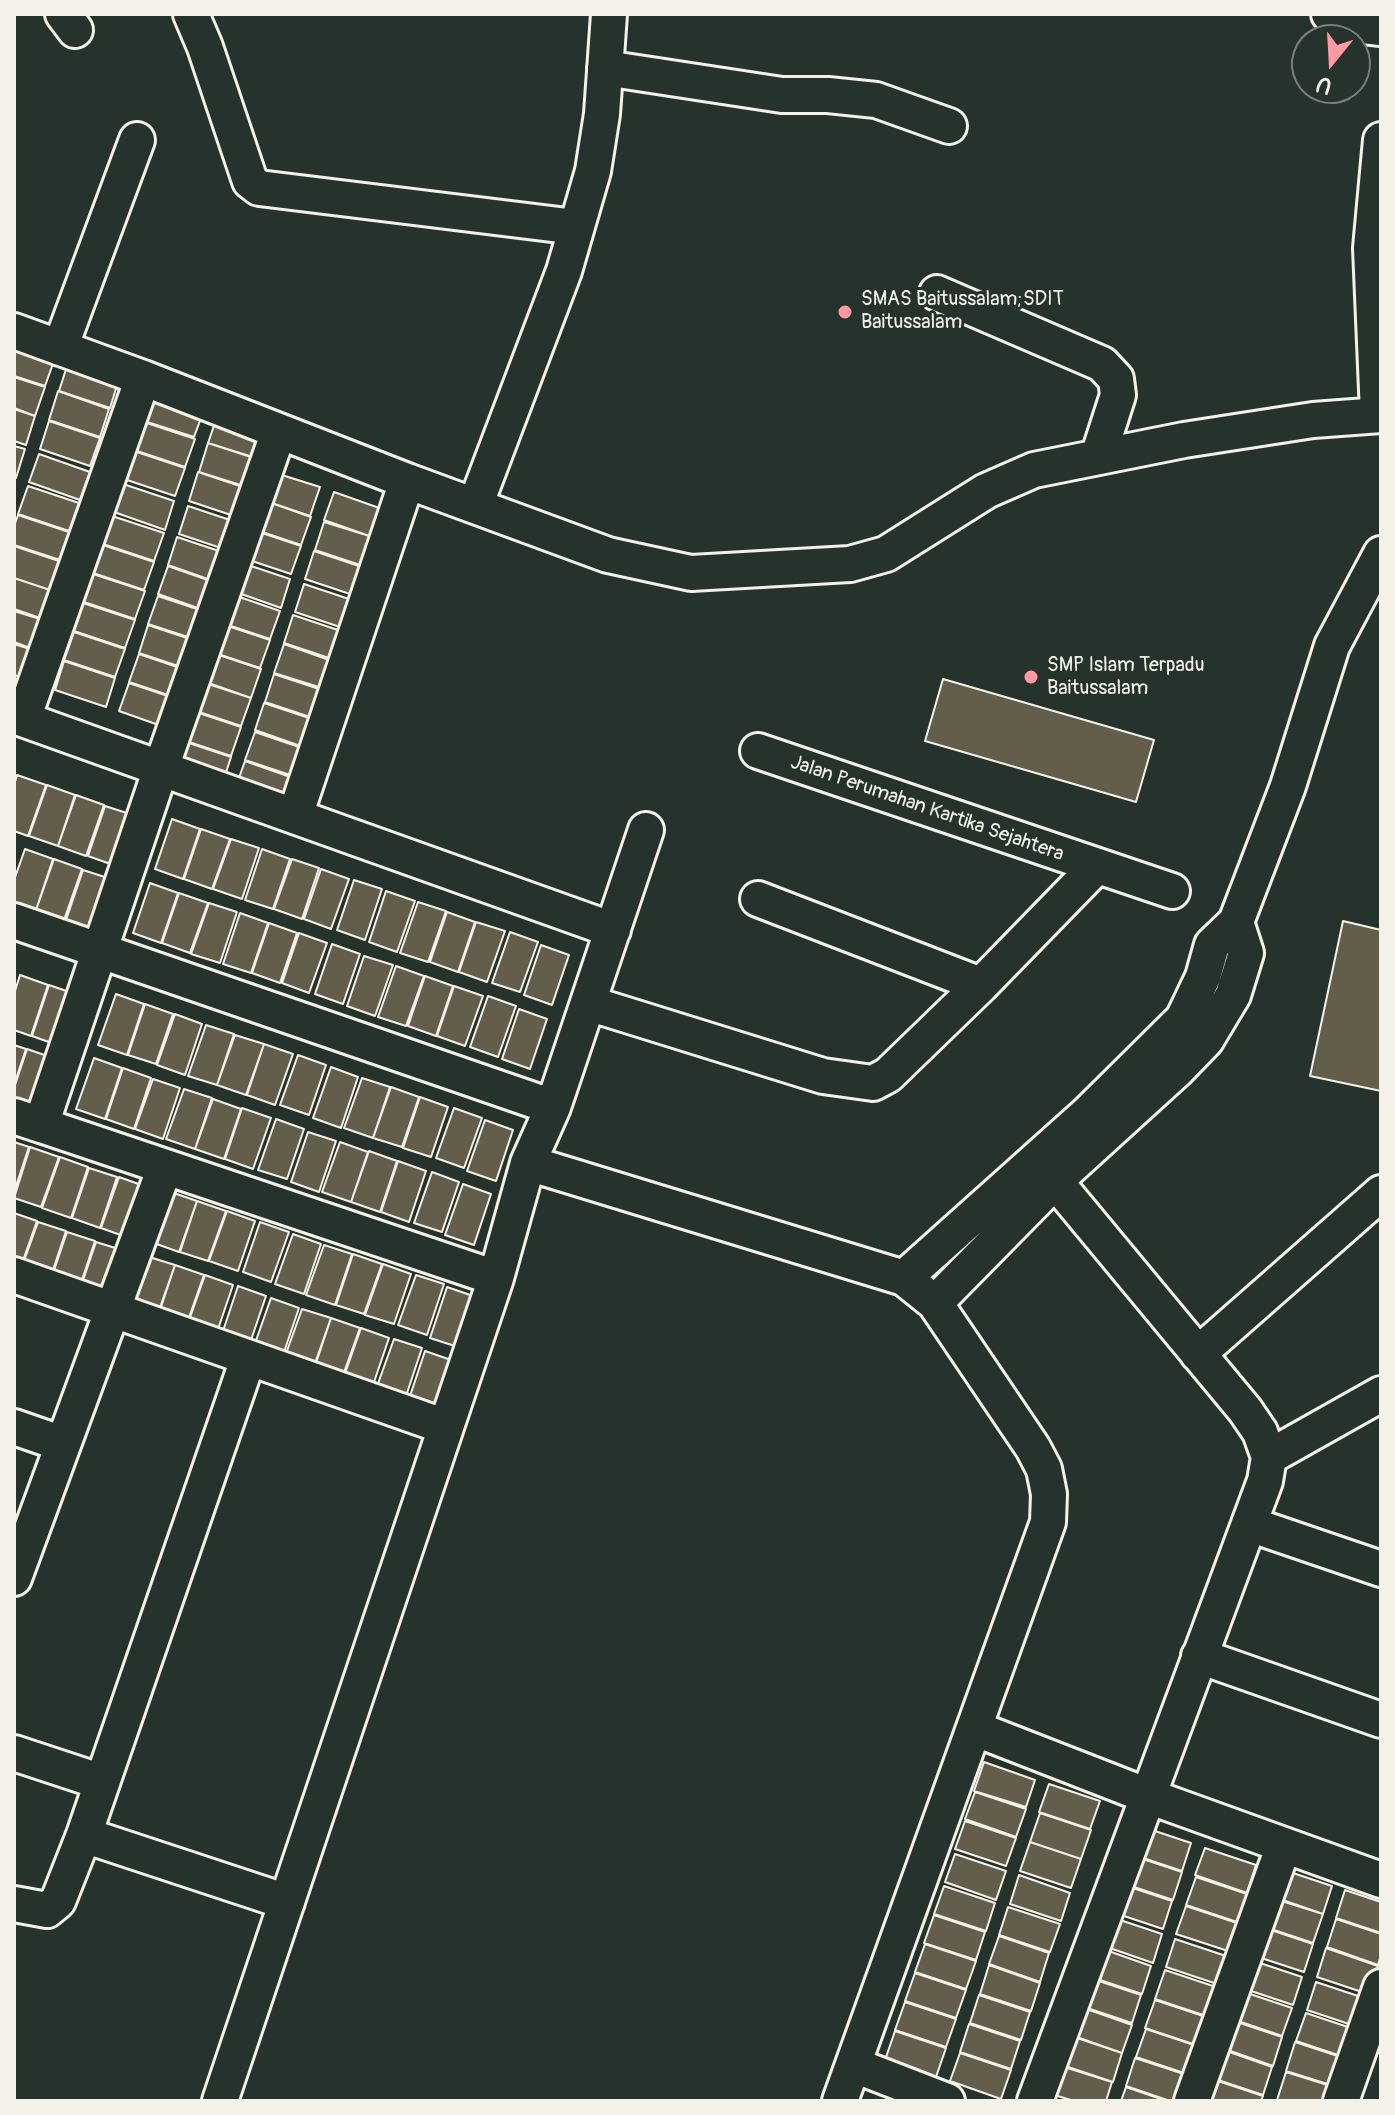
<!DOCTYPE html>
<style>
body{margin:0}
#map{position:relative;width:1395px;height:2115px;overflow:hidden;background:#26332d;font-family:Pangolin,sans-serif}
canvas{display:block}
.frame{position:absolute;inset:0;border:16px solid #f4f1e8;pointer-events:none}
.north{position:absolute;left:1291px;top:24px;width:80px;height:80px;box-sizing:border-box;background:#26332d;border:2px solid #787f78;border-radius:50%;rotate:198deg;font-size:22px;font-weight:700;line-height:32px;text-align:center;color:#f4f1e8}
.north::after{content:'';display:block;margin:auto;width:28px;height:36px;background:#ff9aa2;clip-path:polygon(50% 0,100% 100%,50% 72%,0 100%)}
</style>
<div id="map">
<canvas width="1395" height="2115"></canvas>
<div class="frame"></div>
<div class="north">U</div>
</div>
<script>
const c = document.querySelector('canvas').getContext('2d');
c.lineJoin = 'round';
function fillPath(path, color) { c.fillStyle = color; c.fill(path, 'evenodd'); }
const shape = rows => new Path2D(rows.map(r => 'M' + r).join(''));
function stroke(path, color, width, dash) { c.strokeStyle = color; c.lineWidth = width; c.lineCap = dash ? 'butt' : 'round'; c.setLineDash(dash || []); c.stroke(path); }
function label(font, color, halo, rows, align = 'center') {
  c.font = font + ' Pangolin,sans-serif'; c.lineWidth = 6; c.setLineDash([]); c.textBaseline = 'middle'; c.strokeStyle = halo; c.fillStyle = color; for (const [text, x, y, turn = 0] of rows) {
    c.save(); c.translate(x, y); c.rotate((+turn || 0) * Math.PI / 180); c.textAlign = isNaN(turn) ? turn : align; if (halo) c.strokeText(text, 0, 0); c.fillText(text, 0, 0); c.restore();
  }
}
const building = shape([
 [14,344,55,358,45,386,14,376,14,344],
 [68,363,119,379,110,408,59,391,68,363],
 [14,377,45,387,35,416,14,408,14,377],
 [58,391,109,409,100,437,49,420,58,391],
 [153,392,204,410,194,437,144,421,153,392],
 [14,409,35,416,26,445,14,441,14,409],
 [218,414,269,431,259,459,208,443,218,414],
 [49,421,100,438,90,466,40,449,49,421],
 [144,422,195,439,185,467,134,450,144,422],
 [208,443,260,460,250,488,199,472,208,443],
 [14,446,25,449,16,478,14,477,14,446],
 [134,451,185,468,175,496,124,479,134,451],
 [39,454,90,472,80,500,29,482,39,454],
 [269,471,320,487,310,516,260,499,269,471],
 [198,472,249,489,240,518,189,501,198,472],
 [123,484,174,501,165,530,114,512,123,484],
 [28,486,79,503,69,531,18,514,28,486],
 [334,492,385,510,375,538,324,520,334,492],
 [260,499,311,517,301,545,250,528,260,499],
 [188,506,239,523,230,551,179,534,188,506],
 [18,515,69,532,60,560,14,545,14,526,18,515],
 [112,516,164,533,154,561,103,544,112,516],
 [324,522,376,538,366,567,315,550,324,522],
 [250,529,301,546,291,574,240,557,250,529],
 [177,537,228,554,219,583,168,565,177,537],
 [103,545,154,562,144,590,93,573,103,545],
 [14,546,59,561,50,590,14,578,14,546],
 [314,551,365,568,356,596,305,579,314,551],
 [239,562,290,579,281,608,230,590,239,562],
 [168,566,219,584,209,612,158,594,168,566],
 [93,574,145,591,135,619,84,602,93,574],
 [14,578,50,590,40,618,14,609,14,578],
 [304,584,355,601,346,629,295,612,304,584],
 [228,593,280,611,270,639,219,622,228,593],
 [158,596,209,613,200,641,148,624,158,596],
 [83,603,135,620,125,648,74,631,83,603],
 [14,611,40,619,30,648,14,642,14,611],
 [293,615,344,632,335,660,284,643,293,615],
 [219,623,270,640,260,668,209,651,219,623],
 [148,625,199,642,190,670,139,653,148,625],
 [74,632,125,649,115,677,64,660,74,632],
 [14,644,30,649,20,677,14,675,14,644],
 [284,644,335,662,325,689,274,673,284,644],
 [210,652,261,669,251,698,200,680,210,652],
 [139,654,189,671,180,699,129,682,139,654],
 [64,661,115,678,106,707,55,690,64,661],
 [274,674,325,691,316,719,265,702,274,674],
 [943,679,1154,740,1136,802,925,741,943,679],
 [199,681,251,698,241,726,190,709,199,681],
 [129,683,180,700,170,729,119,711,129,683],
 [264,703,315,720,306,748,255,730,264,703],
 [190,710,241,727,231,756,180,739,190,710],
 [255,732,305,749,296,777,245,760,255,732],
 [180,740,231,757,222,785,171,768,180,740],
 [245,761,296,779,286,806,235,789,245,761],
 [17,775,46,785,28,836,14,831,14,785,17,775],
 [47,785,75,795,58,846,29,836,47,785],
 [76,795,104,805,86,856,58,846,76,795],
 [105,806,133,815,116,866,88,856,105,806],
 [172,819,200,829,183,879,155,869,172,819],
 [201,829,230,839,212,889,184,879,201,829],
 [231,839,259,848,242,899,213,889,231,839],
 [25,849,53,859,36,910,14,902,14,880,25,849],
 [262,849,290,859,273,909,245,900,262,849],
 [54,859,82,869,64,920,36,910,54,859],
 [292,859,319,868,302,919,274,909,292,859],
 [321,869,349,879,331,929,304,919,321,869],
 [83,870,111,879,94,930,66,920,83,870],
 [354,880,382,889,365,940,337,930,354,880],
 [150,883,178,893,161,943,133,933,150,883],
 [386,891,415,901,397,952,369,942,386,891],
 [179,893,208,903,190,953,162,943,179,893],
 [418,902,446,911,428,962,400,953,418,902],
 [209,903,237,912,220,963,191,954,209,903],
 [447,912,475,922,458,972,430,962,447,912],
 [240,913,268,923,251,973,223,964,240,913],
 [1343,921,1381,930,1381,1091,1310,1076,1343,921],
 [476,922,505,931,487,982,459,972,476,922],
 [269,923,297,933,280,983,252,973,269,923],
 [510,932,538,942,520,992,492,983,510,932],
 [299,933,327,943,309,993,282,983,299,933],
 [332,944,360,954,343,1004,315,994,332,944],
 [541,945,569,955,552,1005,524,995,541,945],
 [364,956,393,965,375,1016,347,1006,364,956],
 [396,966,424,976,406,1026,378,1017,396,966],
 [20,975,48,985,31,1036,14,1030,14,994,20,975],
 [425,976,453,986,436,1036,408,1026,425,976],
 [49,985,78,995,60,1046,32,1036,49,985],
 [454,986,483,996,465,1046,437,1036,454,986],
 [116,994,144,1004,127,1055,98,1045,116,994],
 [488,996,516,1006,498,1057,470,1047,488,996],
 [145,1004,173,1014,156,1064,128,1055,145,1004],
 [519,1009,547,1019,530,1069,502,1059,519,1009],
 [175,1014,202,1024,185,1075,157,1065,175,1014],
 [206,1025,234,1034,217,1085,188,1076,206,1025],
 [235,1035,264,1044,246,1095,217,1085,235,1035],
 [264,1044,293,1054,275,1105,247,1095,264,1044],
 [14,1045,26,1049,14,1085,14,1045],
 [27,1049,56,1059,38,1110,14,1102,14,1088,27,1049],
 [298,1055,326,1065,309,1115,280,1105,298,1055],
 [94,1058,122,1068,105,1119,76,1109,94,1058],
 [331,1067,358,1077,341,1128,313,1118,331,1067],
 [123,1068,151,1078,134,1129,106,1119,123,1068],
 [362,1078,390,1087,373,1138,344,1128,362,1078],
 [153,1079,180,1088,163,1139,135,1129,153,1079],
 [391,1087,419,1097,402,1147,373,1138,391,1087],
 [184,1089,212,1098,195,1149,166,1139,184,1089],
 [420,1097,448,1107,431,1157,403,1148,420,1097],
 [213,1099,241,1109,224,1159,195,1149,213,1099],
 [242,1108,271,1118,253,1169,225,1159,242,1108],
 [454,1108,482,1118,464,1168,436,1158,454,1108],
 [276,1119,304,1129,287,1179,258,1170,276,1119],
 [485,1120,513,1130,496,1181,467,1171,485,1120],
 [308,1132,336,1141,319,1192,291,1182,308,1132],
 [14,1142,29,1147,14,1192,14,1142],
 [340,1142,368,1152,351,1202,322,1192,340,1142],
 [30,1147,59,1157,41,1207,14,1198,30,1147],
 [369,1151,397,1161,380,1212,351,1202,369,1151],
 [60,1157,88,1167,71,1218,42,1208,60,1157],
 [398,1161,426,1171,409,1222,381,1212,398,1161],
 [89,1168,117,1177,100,1228,72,1218,89,1168],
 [432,1172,459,1182,442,1232,414,1223,432,1172],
 [119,1177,147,1187,129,1238,101,1228,119,1177],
 [463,1184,491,1194,474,1245,445,1235,463,1184],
 [168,1191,197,1201,179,1252,151,1242,168,1191],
 [197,1201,226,1211,208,1261,180,1252,197,1201],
 [227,1211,255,1221,238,1271,209,1261,227,1211],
 [14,1213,37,1221,19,1272,14,1270,14,1213],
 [38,1222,66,1231,49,1282,20,1272,38,1222],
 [260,1222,289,1232,271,1282,243,1272,260,1222],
 [67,1232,95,1241,78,1292,50,1282,67,1232],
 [293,1234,321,1244,304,1294,275,1284,293,1234],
 [96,1242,125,1251,107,1302,79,1292,96,1242],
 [324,1245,352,1254,335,1305,306,1295,324,1245],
 [353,1254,382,1264,364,1314,336,1305,353,1254],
 [146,1256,175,1265,157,1316,129,1306,146,1256],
 [383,1264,411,1274,394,1324,365,1315,383,1264],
 [175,1265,204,1275,186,1326,158,1316,175,1265],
 [205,1275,233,1285,216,1335,187,1326,205,1275],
 [416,1275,444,1284,427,1335,398,1325,416,1275],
 [238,1286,266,1296,249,1346,221,1337,238,1286],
 [447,1287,476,1297,458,1347,430,1338,447,1287],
 [271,1298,299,1308,282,1358,253,1349,271,1298],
 [302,1309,331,1318,313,1369,284,1359,302,1309],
 [331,1318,360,1328,342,1378,314,1369,331,1318],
 [361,1328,389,1338,372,1388,343,1379,361,1328],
 [394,1339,422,1348,405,1399,376,1389,394,1339],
 [425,1351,454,1361,436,1411,408,1402,425,1351],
 [984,1762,1035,1780,1026,1807,974,1791,984,1762],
 [1049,1784,1100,1801,1090,1829,1039,1812,1049,1784],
 [975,1792,1026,1809,1016,1837,965,1819,975,1792],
 [1040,1813,1091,1830,1081,1859,1030,1842,1040,1813],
 [965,1821,1016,1838,1006,1866,955,1849,965,1821],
 [1140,1826,1191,1843,1182,1871,1131,1854,1140,1826],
 [1030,1842,1081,1859,1071,1888,1020,1871,1030,1842],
 [1205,1848,1256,1865,1247,1893,1195,1875,1205,1848],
 [955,1854,1006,1871,996,1900,945,1882,955,1854],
 [1131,1855,1182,1872,1173,1900,1122,1883,1131,1855],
 [1281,1869,1332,1886,1323,1914,1271,1896,1281,1869],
 [1019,1875,1070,1893,1061,1921,1010,1904,1019,1875],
 [1196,1877,1247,1894,1237,1922,1186,1905,1196,1877],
 [1121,1884,1172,1901,1163,1929,1112,1912,1121,1884],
 [944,1886,995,1903,986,1931,934,1914,944,1886],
 [1345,1890,1381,1902,1381,1933,1336,1918,1345,1890],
 [1272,1898,1323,1914,1313,1943,1262,1926,1272,1898],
 [1186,1906,1237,1923,1228,1951,1176,1934,1186,1906],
 [1008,1907,1060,1924,1050,1952,999,1935,1008,1907],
 [934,1915,985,1932,976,1960,924,1943,934,1915],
 [1111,1917,1162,1934,1153,1963,1101,1945,1111,1917],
 [1336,1919,1381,1934,1381,1955,1378,1965,1327,1947,1336,1919],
 [1262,1927,1313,1944,1304,1972,1252,1955,1262,1927],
 [999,1936,1049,1953,1040,1982,989,1964,999,1936],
 [1175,1939,1226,1956,1217,1984,1166,1967,1175,1939],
 [925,1944,976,1961,966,1989,915,1972,925,1944],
 [1100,1948,1151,1966,1142,1994,1091,1977,1100,1948],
 [1326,1948,1378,1966,1368,1994,1317,1977,1326,1948],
 [1251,1960,1302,1977,1293,2005,1242,1988,1251,1960],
 [989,1965,1040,1983,1031,2011,980,1994,989,1965],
 [1165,1970,1216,1987,1206,2016,1155,1999,1165,1970],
 [915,1973,966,1990,956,2018,905,2001,915,1973],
 [1090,1978,1141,1995,1132,2023,1081,2006,1090,1978],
 [1316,1982,1367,1999,1358,2027,1307,2010,1316,1982],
 [1241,1991,1292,2008,1282,2036,1232,2019,1241,1991],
 [979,1995,1030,2012,1021,2040,970,2023,979,1995],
 [1155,2000,1206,2017,1196,2045,1145,2028,1155,2000],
 [905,2002,956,2019,946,2047,895,2030,905,2002],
 [1081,2007,1132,2025,1122,2053,1071,2035,1081,2007],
 [1306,2013,1357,2030,1347,2058,1296,2041,1306,2013],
 [1231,2020,1282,2037,1273,2066,1222,2048,1231,2020],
 [969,2024,1020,2041,1011,2069,960,2052,969,2024],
 [1146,2029,1197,2046,1187,2074,1136,2057,1146,2029],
 [895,2031,946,2048,936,2077,885,2060,895,2031],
 [1071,2036,1122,2053,1113,2082,1062,2065,1071,2036],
 [1295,2042,1347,2059,1337,2087,1286,2071,1295,2042],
 [1221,2049,1272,2067,1263,2095,1212,2078,1221,2049],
 [960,2053,1011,2070,1001,2099,950,2081,960,2053],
 [1135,2058,1187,2075,1178,2101,1170,2101,1126,2086,1135,2058],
 [1061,2066,1112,2082,1106,2101,1074,2101,1051,2094,1061,2066],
 [1286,2072,1337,2088,1333,2101,1277,2100,1286,2072],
 [1212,2079,1263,2096,1261,2101,1204,2101,1212,2079],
 [1126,2087,1167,2101,1121,2101,1126,2087]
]);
const minor = shape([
 [63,14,75,30],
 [191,14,205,47,250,181,259,188,576,227],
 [1329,14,1363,26,1381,28],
 [605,68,782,95,828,95,876,100,949,126],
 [937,293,1102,364,1116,379,1118,395,1098,457],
 [14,331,143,378,407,481,295,816],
 [60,348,137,140],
 [1378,414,1371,248,1381,140],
 [279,431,161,768,41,1125,496,1278],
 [407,481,608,555,691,573,850,564,886,554,986,491,1034,470,1184,440,1313,420,1381,415],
 [475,506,564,271,593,171,602,114,609,14],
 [14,716,613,930],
 [23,719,143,378],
 [758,751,1172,891],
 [758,899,981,985],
 [14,921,553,1107],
 [588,1003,823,1076,873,1083,888,1075,981,985,1096,867],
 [14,1116,41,1125],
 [528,1163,904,1278,935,1303,1033,1448,1044,1469,1049,1494,1048,1522,840,2101],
 [14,1275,446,1427],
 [904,1278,1086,1115,1183,1019,1203,977,1212,945,1236,922,1288,786,1332,646,1381,554],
 [935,1303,1055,1181,1177,1070,1206,1040,1233,995,1246,953,1236,922],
 [1198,1354,1381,1193],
 [14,1427,63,1444],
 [1269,1457,1381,1394],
 [1249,1524,1381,1569],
 [14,1578,165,1167],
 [1199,1656,1381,1720],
 [976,1729,1148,1796,1381,1880],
 [14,1753,102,1782],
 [84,1835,287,1902],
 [14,1904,47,1910,58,1901,84,1835,248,1359],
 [854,2065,947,2101],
 [220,2101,496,1278,528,1163,553,1107,646,830],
 [1035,2101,1265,1481,1269,1457,1260,1432,1245,1410,1055,1181],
 [1192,2101,1284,1845],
 [1341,2101,1381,1987]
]);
const markers = [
 [845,312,8,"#ff9aa2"],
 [1031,677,8,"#ff9aa2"]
];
const poiNames = [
 ["SMAS Baitussalam;SDIT",861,300],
 ["Baitussalam",861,323],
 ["SMP Islam Terpadu",1047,666],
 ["Baitussalam",1047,689]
];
const streetNames = [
 ["Jalan Perumahan Kartika Sejahtera",927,809,19]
];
fillPath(building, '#625e4b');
stroke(building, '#f4f1e8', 2);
stroke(minor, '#f4f1e8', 40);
stroke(minor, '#26332d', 34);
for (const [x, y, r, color] of markers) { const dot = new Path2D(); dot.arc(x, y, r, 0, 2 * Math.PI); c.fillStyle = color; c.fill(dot); stroke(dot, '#26332d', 3); }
label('20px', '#f4f1e8', '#26332d', poiNames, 'left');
label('20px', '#f4f1e8', '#26332d', streetNames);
</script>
